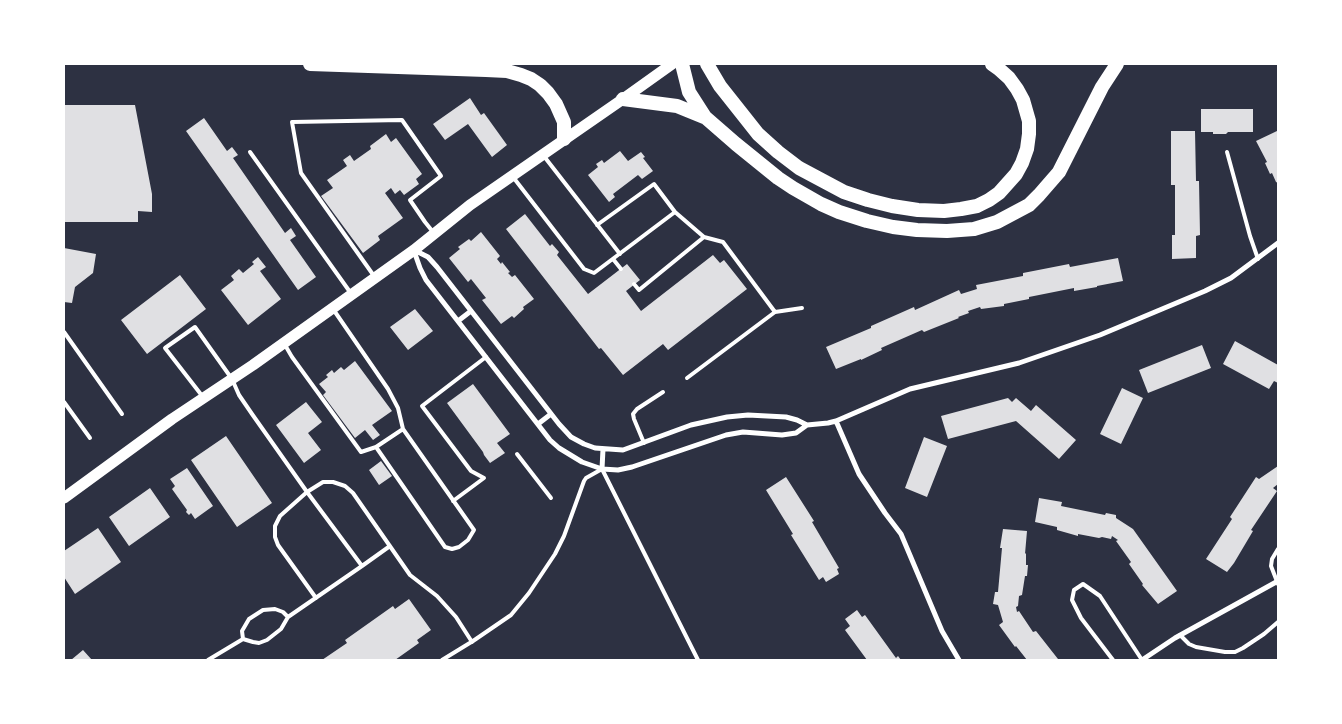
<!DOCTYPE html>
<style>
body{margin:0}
#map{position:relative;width:1342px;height:724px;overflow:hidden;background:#2d3142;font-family:"Roboto Serif",serif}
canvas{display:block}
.frame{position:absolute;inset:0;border:65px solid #fff;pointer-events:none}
</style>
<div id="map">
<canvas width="1342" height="724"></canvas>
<div class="frame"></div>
</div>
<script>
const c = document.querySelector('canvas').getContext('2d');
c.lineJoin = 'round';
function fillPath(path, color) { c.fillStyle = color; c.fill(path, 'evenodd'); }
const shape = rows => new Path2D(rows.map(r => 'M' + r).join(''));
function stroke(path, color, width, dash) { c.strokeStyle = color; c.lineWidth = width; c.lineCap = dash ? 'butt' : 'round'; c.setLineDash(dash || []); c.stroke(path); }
const building = shape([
 [470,98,481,115,484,113,507,145,492,157,468,124,445,140,433,124],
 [64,105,135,105,152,194,152,212,138,211,138,222,64,222],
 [1201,109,1253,109,1253,132,1228,132,1226,134,1213,134,1213,132,1201,132],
 [204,118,227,151,232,147,238,155,233,158,285,233,291,228,296,236,290,240,316,277,298,290,186,131],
 [1171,131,1195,131,1196,181,1199,181,1200,235,1196,236,1196,258,1172,259,1172,235,1175,235,1175,185,1171,185],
 [1277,131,1278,132,1278,183,1276,182,1272,173,1270,174,1265,163,1267,162,1256,141],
 [386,134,391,142,396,138,422,174,416,179,419,184,404,195,400,190,395,194,391,188,385,193,403,218,378,236,380,240,363,253,321,196,333,188,327,180,347,166,343,160,350,155,354,161,371,149,370,146],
 [620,151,628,161,641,152,645,157,643,158,653,171,642,179,638,175,613,194,615,197,609,202,588,175,598,167,596,164,602,160,604,163],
 [525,214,550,246,552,244,559,252,557,255,588,294,627,264,640,280,626,291,641,311,713,255,720,263,724,260,747,289,668,350,663,344,623,375,601,348,599,349,506,229],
 [481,232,500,256,497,259,501,264,502,262,510,272,508,273,512,277,515,275,534,299,523,307,524,309,514,318,512,316,501,324,482,300,486,298,471,279,468,282,449,258,460,249,458,247,469,239,471,241],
 [64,248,96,254,93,273,75,287,72,303,64,302],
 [258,257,266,267,260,271,281,299,248,325,221,290,234,280,231,276,239,269,243,273,254,264,252,262],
 [1118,258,1123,281,1097,286,1097,287,1074,291,1074,288,1029,297,1029,299,1004,304,1004,306,981,309,980,307,968,311,969,313,958,317,959,318,924,332,922,330,881,348,882,350,861,360,861,359,836,369,826,347,871,328,871,326,914,307,915,310,959,290,961,294,977,289,976,285,1023,276,1023,273,1069,264,1070,267],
 [180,275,206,309,147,354,121,320],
 [415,309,433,331,408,350,390,327],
 [1235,341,1278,365,1278,383,1274,381,1269,389,1223,364],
 [1202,345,1211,368,1148,393,1139,370],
 [355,361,392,411,372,425,380,435,373,440,365,430,355,438,323,395,326,392,319,384,328,377,326,375,332,370,334,373,341,367,344,370],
 [473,384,510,434,497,443,505,453,490,463,484,455,483,452,447,403],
 [1122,388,1143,398,1121,444,1100,434],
 [1008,398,1012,402,1016,398,1031,411,1036,405,1076,440,1059,459,1016,421,948,439,941,416],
 [306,402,322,422,308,433,321,450,304,463,276,425],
 [226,436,272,503,237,527,191,460],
 [924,437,947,446,927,497,905,488],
 [381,461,392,476,379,485,369,470],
 [1278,466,1278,484,1273,488,1277,491,1251,530,1253,531,1234,563,1227,572,1206,559,1232,519,1230,517,1256,477,1259,479],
 [187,468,213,506,195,519,191,513,189,515,186,512,187,510,172,489,175,486,170,479],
 [786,477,814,521,812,522,839,568,837,569,839,574,826,582,823,577,819,580,791,535,793,534,766,490],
 [150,488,170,517,129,546,109,517],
 [1039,498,1062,502,1061,506,1105,515,1106,513,1116,515,1116,518,1133,529,1177,591,1158,604,1142,585,1143,584,1129,564,1131,562,1116,541,1118,540,1112,536,1111,539,1102,537,1099,538,1078,534,1078,536,1057,530,1057,527,1035,522],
 [98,528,121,562,75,594,64,577,64,551],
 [1003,529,1027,531,1025,554,1026,553,1026,565,1028,565,1027,576,1025,576,1022,595,1019,596,1018,606,1016,607,1017,612,1019,611,1033,632,1036,631,1058,659,1056,660,1027,660,1016,646,1015,647,999,625,1003,622,998,605,993,604,995,592,998,592,1002,548,1000,548],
 [409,599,431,630,417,640,419,643,395,660,322,660,347,643,345,640,393,606,395,609],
 [857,610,862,617,865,615,896,658,898,656,901,660,867,660,845,630,850,626,845,619],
 [83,650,92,660,71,660]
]);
const service = shape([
 [250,152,350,292],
 [1227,152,1250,236,1258,259],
 [543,155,620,254],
 [513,177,584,269,594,273,675,212,704,237,723,242,775,312,687,378],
 [597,225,654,184,675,212],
 [613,259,621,269],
 [374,276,301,173,292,122,402,120,441,176,410,200,425,222,433,232],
 [634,284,639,290,704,237],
 [775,312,802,308],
 [64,332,122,414],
 [285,345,292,357,361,452,376,447,445,547,452,549,459,547,468,540,474,530,403,429,398,408,388,389,333,309],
 [203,397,165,348,195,327,232,379,239,395,252,414,307,492,362,566,288,617,281,629,267,640,259,643,253,642,243,639],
 [64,402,90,438],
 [644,443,634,419,633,414,637,409,663,392],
 [376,447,403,429],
 [517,454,551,498],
 [453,501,484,478,471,471,422,406,486,357],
 [1278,549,1272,559,1271,566,1278,584],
 [362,566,390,546],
 [316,598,278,545,275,537,275,526,280,516,307,492,323,482,333,482,345,486,353,493,410,575,437,596,456,617,472,642],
 [1180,635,1189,644,1196,647,1225,652,1235,652,1243,648,1264,634,1278,622],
 [243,639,242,631,249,619,263,610,275,609,283,612,288,617],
 [208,660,243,639],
 [442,660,473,641,511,615,529,593,555,554,564,536,584,481,586,478,602,469,698,660],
 [1113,660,1081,618,1072,600,1074,590,1083,584,1100,596,1142,660]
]);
const minor = shape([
 [414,250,428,257,437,267,559,424,571,437,584,444,595,448,623,450,691,425,727,417,748,415,786,417,797,420,807,425],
 [414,251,420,268,426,280,550,440,559,448,582,462,602,469,618,470,632,467,726,435,743,432,782,435,796,433,807,425,828,423,836,421,910,389,1019,363,1100,335,1205,291,1231,278,1278,243],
 [458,321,471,311],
 [836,421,859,474,885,513,901,534,942,631,959,660],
 [538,424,551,414],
 [602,469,603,449],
 [1142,660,1175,638,1278,581]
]);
const primary = shape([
 [64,498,172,419,253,365,414,250,470,205,623,99,672,64]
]);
const motorway = shape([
 [310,64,486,70,507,71,521,75,531,79,540,85,548,93,556,104,564,122,564,139],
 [682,64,689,92,705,117,736,144,778,178,793,188,821,204,839,212,867,221,893,227,917,230,947,231,974,229,997,222,1029,205,1039,195,1059,172,1102,87,1117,64],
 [707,64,720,86,758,134,778,152,799,168,844,192,868,200,892,206,918,210,944,211,961,209,977,206,989,200,999,193,1016,174,1022,163,1027,149,1029,134,1029,121,1023,100,1017,89,1009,78,999,69,992,64],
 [623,99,677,106,704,117]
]);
fillPath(building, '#e0e0e3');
stroke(service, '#fff', 4);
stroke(minor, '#fff', 5);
stroke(primary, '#fff', 11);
stroke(motorway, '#fff', 14);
</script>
